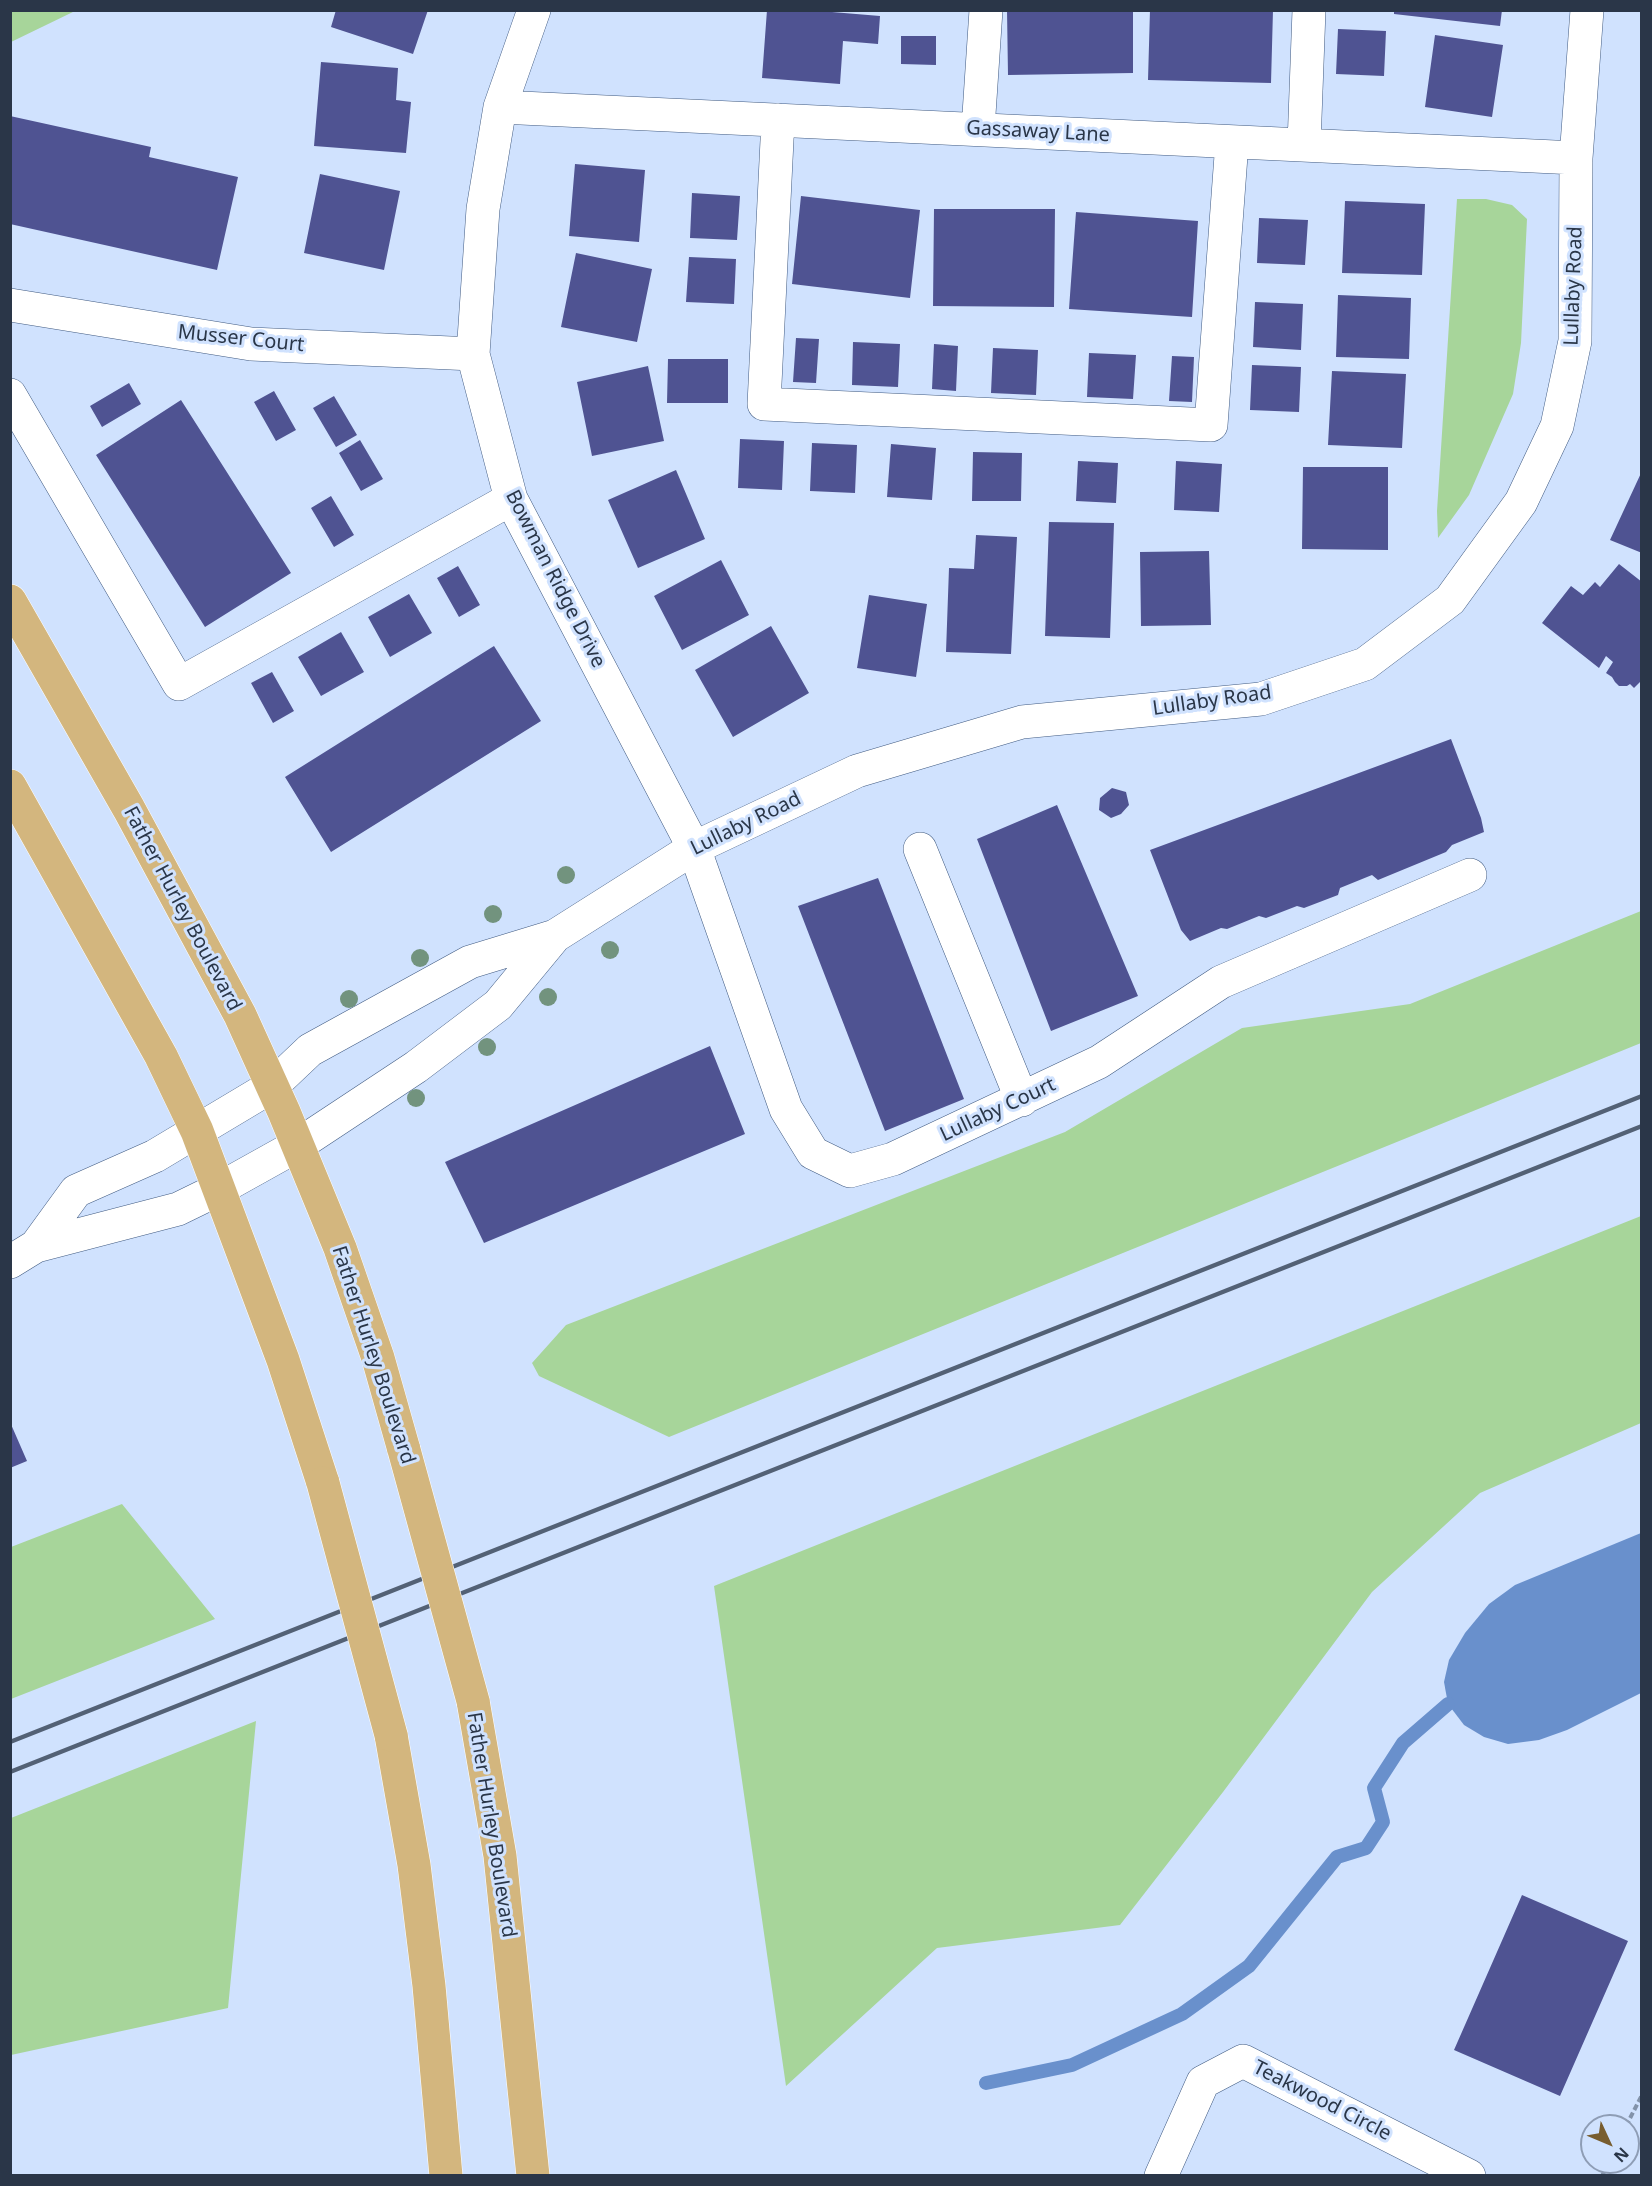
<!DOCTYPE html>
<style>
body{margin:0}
#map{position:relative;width:1652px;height:2186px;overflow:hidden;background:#d0e2fe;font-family:"Noto Sans",sans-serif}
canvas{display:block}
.frame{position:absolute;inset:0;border:12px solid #2a3648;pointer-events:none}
.north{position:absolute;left:1580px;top:2114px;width:60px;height:60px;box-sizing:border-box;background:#d0e2fe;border:2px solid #8e9db5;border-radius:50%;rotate:134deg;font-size:16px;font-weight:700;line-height:24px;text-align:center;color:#2a3648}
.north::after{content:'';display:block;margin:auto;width:21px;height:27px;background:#785d2f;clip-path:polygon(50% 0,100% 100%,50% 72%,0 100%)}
</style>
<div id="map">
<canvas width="1652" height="2186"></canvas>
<div class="frame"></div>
<div class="north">N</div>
</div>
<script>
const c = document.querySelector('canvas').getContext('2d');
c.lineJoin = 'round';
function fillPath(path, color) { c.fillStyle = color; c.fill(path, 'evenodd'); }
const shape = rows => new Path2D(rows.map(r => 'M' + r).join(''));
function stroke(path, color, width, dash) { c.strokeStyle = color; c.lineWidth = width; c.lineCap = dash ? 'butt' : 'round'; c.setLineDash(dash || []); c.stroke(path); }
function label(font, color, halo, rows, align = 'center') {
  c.font = font + ' "Noto Sans",sans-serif'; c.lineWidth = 6; c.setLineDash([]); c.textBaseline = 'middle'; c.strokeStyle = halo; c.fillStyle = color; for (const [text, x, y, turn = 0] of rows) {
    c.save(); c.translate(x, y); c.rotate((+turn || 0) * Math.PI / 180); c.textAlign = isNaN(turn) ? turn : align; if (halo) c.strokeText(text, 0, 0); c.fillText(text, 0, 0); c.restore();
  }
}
const green = shape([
 [11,10,75,10,75,11,11,42],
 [1457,199,1486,199,1512,205,1527,219,1521,343,1513,394,1469,495,1438,538,1437,511],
 [1641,911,1641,1043,669,1437,539,1376,532,1363,566,1325,1065,1132,1242,1028,1410,1004],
 [1641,1216,1641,1423,1480,1493,1372,1592,1223,1792,1120,1925,937,1948,786,2086,714,1586],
 [122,1504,215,1619,11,1699,11,1547],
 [256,1721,228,2008,11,2055,11,1818]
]);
const water = shape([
 [1641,1533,1641,1693,1567,1730,1539,1740,1508,1744,1484,1737,1464,1725,1448,1704,1444,1682,1449,1660,1465,1633,1489,1604,1515,1585]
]);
const stream = shape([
 [986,2083,1072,2065,1182,2014,1249,1966,1337,1857,1366,1848,1383,1822,1374,1788,1403,1743,1448,1704]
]);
const building = shape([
 [336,10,428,10,413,54,331,27],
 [767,10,808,10,880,16,878,44,843,41,840,84,762,78],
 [1007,10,1133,10,1133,73,1008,75],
 [1150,10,1273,10,1271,83,1148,80],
 [1394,10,1502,10,1500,26,1394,14],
 [1338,29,1386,31,1384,76,1336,74],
 [1435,35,1503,45,1492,117,1425,107],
 [901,36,936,36,936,65,901,64],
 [321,62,398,68,396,100,411,102,406,153,314,146],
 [10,116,151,147,149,157,238,177,217,270,10,224],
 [575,164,645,170,639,242,569,236],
 [320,174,400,191,384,270,304,253],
 [692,193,740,196,737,240,690,238],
 [801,196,920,210,910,298,792,284],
 [1345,201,1425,204,1422,275,1342,273],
 [934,209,1055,209,1054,307,933,306],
 [1076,212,1198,221,1192,317,1069,309],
 [1259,218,1308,220,1305,265,1257,263],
 [576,253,652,269,637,342,561,327],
 [689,257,736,259,734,304,686,302],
 [1338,295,1411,298,1409,359,1336,357],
 [1255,302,1303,304,1301,350,1253,347],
 [796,338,819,339,816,383,793,382],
 [853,342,900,344,898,387,852,385],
 [934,344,958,346,956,391,932,389],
 [993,348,1038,350,1036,395,991,393],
 [1089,353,1136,355,1133,399,1087,397],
 [1172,356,1194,357,1192,402,1169,401],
 [668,359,728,359,728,403,667,403],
 [1252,365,1301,367,1299,412,1250,410],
 [648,366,664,441,592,456,577,382],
 [1332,371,1406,374,1402,448,1328,445],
 [129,383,141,404,102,427,90,406],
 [274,391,296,430,276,441,254,402],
 [334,396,357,435,336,447,313,408],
 [181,400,291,573,205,627,96,455],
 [740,439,784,441,782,490,738,488],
 [360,440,383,479,361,491,339,453],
 [812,443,857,445,855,493,810,491],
 [891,444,936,448,932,500,887,497],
 [973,452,1022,453,1021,501,972,501],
 [1078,461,1118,463,1116,503,1076,501],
 [1176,461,1222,464,1219,512,1174,510],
 [1303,467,1388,467,1388,550,1302,549],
 [676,470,705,539,638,568,608,500],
 [1642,471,1642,553,1610,540],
 [331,496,354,535,334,547,311,508],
 [1049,522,1114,523,1110,638,1045,636],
 [976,535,1017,537,1011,654,946,652,949,568,974,569],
 [1209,551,1211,625,1141,626,1140,552],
 [721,560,749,615,682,650,654,596],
 [1619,564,1642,582,1642,680,1634,688,1630,684,1627,686,1619,686,1615,682,1612,677,1606,673,1613,662,1606,656,1599,668,1542,623,1571,586,1583,595,1595,582,1600,587],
 [458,566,480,605,459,617,437,578],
 [409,594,432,633,390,657,368,617],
 [869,595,927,604,916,677,857,668],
 [771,626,809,693,733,737,695,670],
 [341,632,364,672,321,696,298,657],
 [494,646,541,721,331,852,285,777],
 [272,672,294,711,273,723,251,683],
 [1451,739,1481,818,1484,832,1452,845,1446,852,1378,880,1372,875,1340,888,1338,895,1304,908,1297,906,1266,918,1259,916,1227,929,1221,928,1190,941,1181,930,1150,850],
 [1112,788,1126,792,1129,805,1121,814,1111,818,1099,810,1100,798],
 [1057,805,1138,996,1051,1031,977,839],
 [878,878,964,1099,885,1131,798,906],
 [710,1046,745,1134,484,1243,445,1162],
 [10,1422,27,1461,10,1468],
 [1522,1895,1628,1941,1560,2096,1454,2050]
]);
const path = shape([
 [1626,2126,1642,2095],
 [1602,2176,1609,2162]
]);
const minor = shape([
 [534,10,500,107,483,209,473,354,511,499,694,848,786,1109,813,1153,850,1171,893,1159,1099,1062,1221,982,1470,875],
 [500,107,1576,158],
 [778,120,764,404,1211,425,1232,142],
 [978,129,986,10],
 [1304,145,1309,10],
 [10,305,251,344,473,354],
 [10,395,179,684,511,499],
 [920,849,1022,1100],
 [36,1246,76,1191,155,1156,272,1086,310,1050,470,962,555,936,694,848,857,771,1022,722,1261,699,1365,664,1450,600,1521,502,1557,426,1575,341,1576,158,1587,10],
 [10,1262,36,1246,178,1209,219,1189,298,1145,416,1067,498,1005,555,936],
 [1161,2176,1203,2082,1243,2061,1469,2176]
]);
const major = shape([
 [10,601,129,809,240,1015,284,1112,340,1248,378,1358,404,1450],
 [10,786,161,1056,197,1131,283,1360,323,1483],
 [473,1701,500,1856,533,2176],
 [391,1735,414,1865,429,1986,446,2176]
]);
const rail = shape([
 [10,1742,1642,1096],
 [10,1772,1642,1126]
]);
const majorBridge = shape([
 [404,1450,473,1701],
 [323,1483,391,1735]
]);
const trees = [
 [566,875],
 [493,914],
 [610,950],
 [420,958],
 [548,997],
 [349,999],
 [487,1047],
 [416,1098]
];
const streetNames = [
 ["Gassaway Lane",1038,132,3],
 ["Lullaby Road",1574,286,-88],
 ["Musser Court",241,339,6],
 ["Bowman Ridge Drive",555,579,63],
 ["Lullaby Road",1212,701,-8],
 ["Lullaby Road",746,824,-26],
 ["Father Hurley Boulevard",182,909,62],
 ["Lullaby Court",998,1110,-25],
 ["Father Hurley Boulevard",373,1355,72],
 ["Father Hurley Boulevard",491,1825,81],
 ["Teakwood Circle",1322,2101,27]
];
fillPath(green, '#a7d59a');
fillPath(water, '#6990cc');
stroke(stream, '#6990cc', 14);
fillPath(building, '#4f5392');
stroke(minor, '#415b82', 34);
stroke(major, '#fff', 34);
stroke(path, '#8292a9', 4, [6, 3]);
stroke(minor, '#fff', 33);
stroke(major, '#d3b67e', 33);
stroke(rail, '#536175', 4.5);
stroke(majorBridge, '#fff', 34, []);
stroke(majorBridge, '#d3b67e', 33);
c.fillStyle = '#72937e';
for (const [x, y] of trees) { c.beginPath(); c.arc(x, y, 9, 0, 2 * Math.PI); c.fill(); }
label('20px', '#2a3648', '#d0e2fe', streetNames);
</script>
